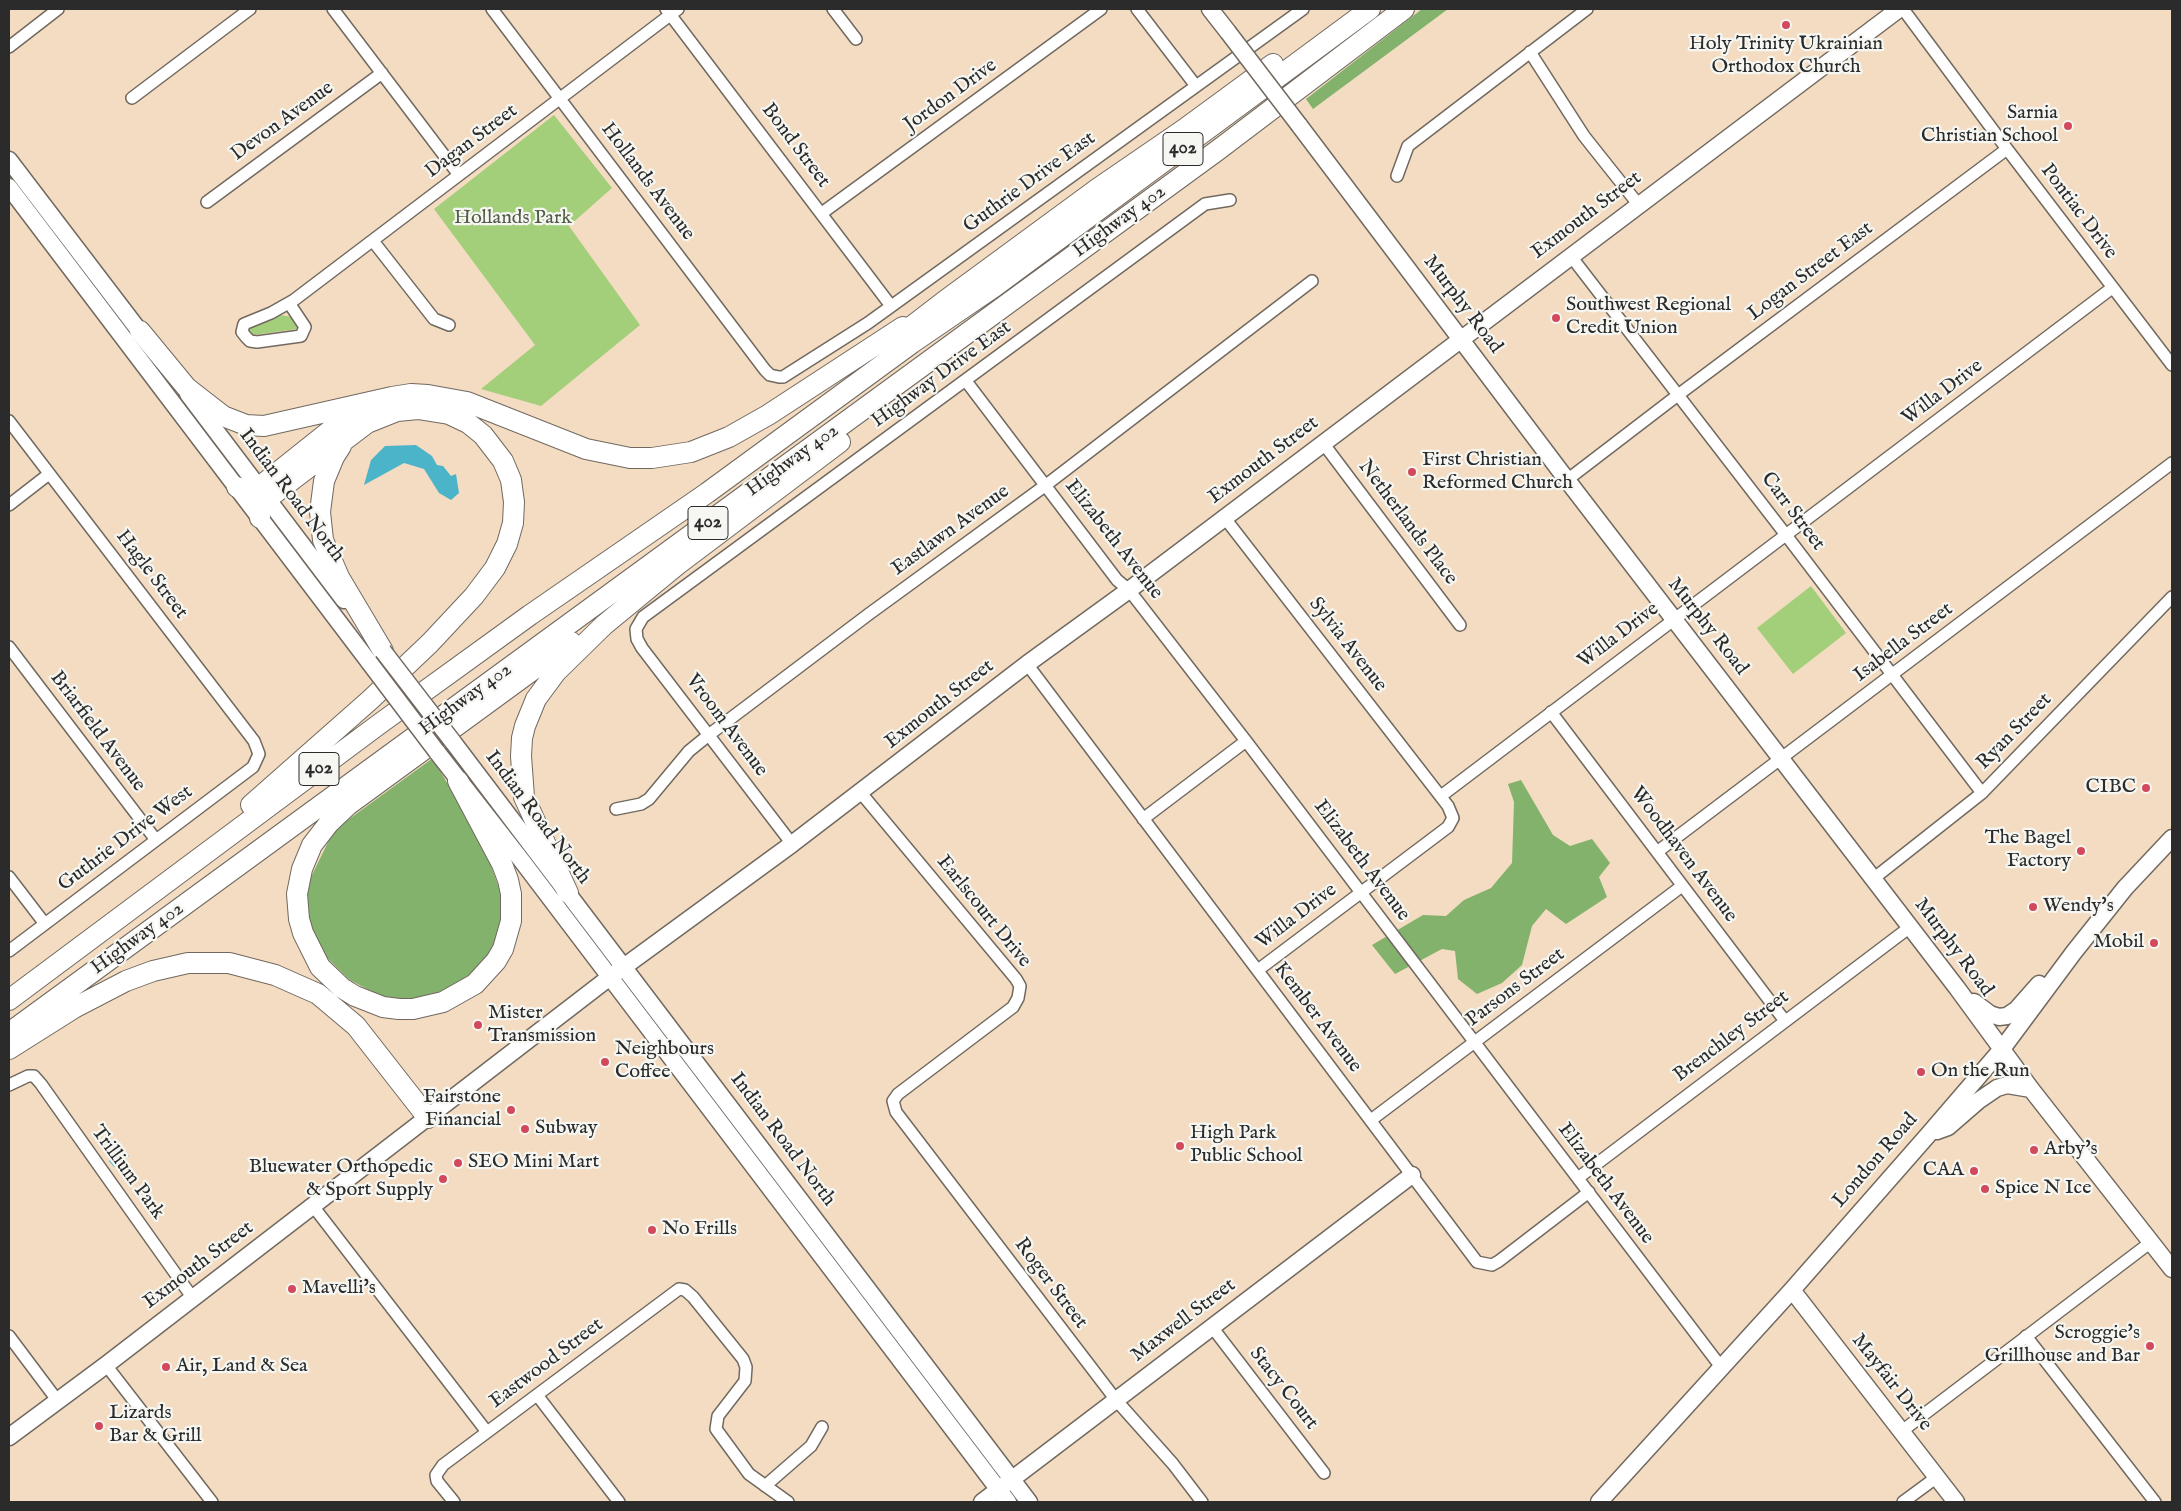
<!DOCTYPE html>
<style>
body{margin:0}
#map{position:relative;width:2181px;height:1511px;overflow:hidden;background:#f3dcc1;font-family:"IM FELL English",serif}
canvas{display:block}
.frame{position:absolute;inset:0;border:10px solid #2b2b2b;pointer-events:none}
</style>
<div id="map">
<canvas width="2181" height="1511"></canvas>
<div class="frame"></div>
</div>
<script>
const c = document.querySelector('canvas').getContext('2d');
c.lineJoin = 'round';
function fillPath(path, color) { c.fillStyle = color; c.fill(path, 'evenodd'); }
const shape = rows => new Path2D(rows.map(r => 'M' + r).join(''));
function stroke(path, color, width, dash) { c.strokeStyle = color; c.lineWidth = width; c.lineCap = dash ? 'butt' : 'round'; c.setLineDash(dash || []); c.stroke(path); }
function label(font, color, halo, rows, align = 'center') {
  c.font = font + ' "IM FELL English",serif'; c.lineWidth = 4.5; c.setLineDash([]); c.textBaseline = 'middle'; c.strokeStyle = halo; c.fillStyle = color; for (const [text, x, y, turn = 0] of rows) {
    c.save(); c.translate(x, y); c.rotate((+turn || 0) * Math.PI / 180); c.textAlign = isNaN(turn) ? turn : align; if (halo) c.strokeText(text, 0, 0); c.fillText(text, 0, 0); c.restore();
  }
}
const green = shape([
 [554,115,612,188,569,226,640,325,541,406,481,389,535,345,434,209],
 [281,315,292,317,298,325,297,329,253,335,248,332,247,327],
 [1811,586,1846,633,1793,674,1757,628]
]);
const forest = shape([
 [1422,9,1448,9,1313,109,1306,99],
 [433,758,486,852,503,899,499,941,472,979,413,1002,384,998,350,980,325,956,305,925,306,894,311,877,334,830],
 [1521,780,1553,835,1570,846,1592,839,1610,863,1599,877,1607,897,1566,924,1546,909,1532,926,1522,965,1502,983,1477,994,1458,979,1455,951,1442,949,1395,974,1372,945,1423,915,1446,916,1464,900,1491,888,1512,863,1514,802,1508,784]
]);
const water = shape([
 [416,445,432,456,437,465,443,466,451,476,456,474,459,493,451,500,439,493,424,469,404,463,364,485,371,460,385,446],
 [124,1150,129,1156,114,1167,109,1161]
]);
const street = shape([
 [333,9,459,175],
 [492,9,765,370,770,375,779,377,783,377,868,323,1303,9],
 [666,9,891,306],
 [833,9,856,39],
 [1137,9,1196,86],
 [1903,9,2007,149,2172,365],
 [9,47,58,9],
 [1530,52,1584,136,1638,204],
 [132,98,250,9],
 [1397,176,1408,146,1587,9],
 [207,202,382,73],
 [822,213,1101,9],
 [373,241,434,319,449,325],
 [1570,255,1786,535,1982,793],
 [289,303,305,327,301,336,257,342,250,341,246,337,242,332,244,324,271,313,294,300,678,9],
 [966,381,1117,580,1129,590,1246,741,1721,1367],
 [9,421,254,741,259,754,253,767,9,951],
 [1323,443,1460,625],
 [1567,480,1678,395,2007,149],
 [9,505,49,474],
 [1224,517,1448,806,1453,818,1448,827,1258,970],
 [9,647,156,840],
 [1027,664,1477,1262,1492,1265,1499,1261,1589,1192],
 [1551,712,1785,1021],
 [861,793,1016,979,1020,986,1018,998,1013,1007,898,1094,893,1101,896,1112,1116,1400,1173,1464,1202,1502],
 [1441,796,2112,288],
 [616,809,641,804,649,799,689,751,710,734,869,614,1046,485,1312,281],
 [1143,819,1246,741],
 [792,844,642,648,637,639,636,629,643,617,1205,204,1230,200],
 [1657,852,2172,463],
 [9,877,45,924],
 [1873,879,1982,793,2172,597],
 [9,1085,28,1076,34,1076,41,1084,192,1297],
 [1371,1120,1682,886],
 [1578,1178,1910,927],
 [313,1206,487,1432],
 [1212,1327,1324,1473],
 [9,1336,57,1400],
 [2026,1336,2155,1502],
 [106,1365,212,1502],
 [537,1395,619,1502],
 [1902,1431,2151,1242],
 [765,1486,811,1446,822,1427],
 [454,1502,437,1481,436,1475,443,1465,679,1289,685,1290,693,1297,743,1359,746,1367,745,1381,718,1416,716,1429,749,1474,788,1502],
 [1903,1502,1937,1477]
]);
const secondary = shape([
 [1210,9,1228,32],
 [1299,125,1567,480,1957,988,2031,1089,2172,1269],
 [9,160,147,341],
 [9,187,369,662],
 [188,394,344,600],
 [453,742,1029,1502],
 [437,752,522,861,1008,1502],
 [1974,1002,1990,1014,1999,1017,2007,1016,2016,1010,2039,984],
 [1937,1131,1948,1127,1978,1101,1997,1088,2007,1085,2031,1089],
 [1792,1290,1956,1502],
 [9,1437,106,1365,610,977,792,844,1027,664,1129,590,1899,9],
 [982,1502,1412,1175],
 [1599,1502,1792,1290,1928,1135,2002,1049,2074,952,2125,888,2172,838]
]);
const highway = shape([
 [140,331,187,388,223,416,246,425,264,426,392,397,411,394,428,395,467,402,586,449,630,458,652,458,691,452,729,437,768,415,903,327],
 [894,340,946,300,1097,189,1183,130,1273,64],
 [341,446,334,457,324,481,320,512,323,540,339,577,383,651],
 [237,487,253,497,267,499,367,423,397,411,418,409,449,414,468,423,483,435,503,461,511,480,514,502,513,523,507,544,495,568,474,596,430,643,370,700,251,805],
 [260,518,259,493,263,484,332,429,363,408],
 [458,781,502,864,508,880,511,894,511,921,503,949,496,961,475,984,443,1002,413,1009,399,1009,383,1007,355,996,342,988,320,967,303,933,299,919,297,894,302,869,312,845,329,823,348,805,571,642],
 [568,893,524,797,521,756,522,738,525,726,536,699,556,672,604,625,677,565,840,442],
 [9,1000,378,725,530,615,707,493,912,343,994,287,1370,9],
 [9,1033,1218,150,1404,9],
 [9,1049,74,1008,126,981,153,971,188,963,229,963,275,975,318,994,356,1026,428,1118]
]);
const secondaryBridge = shape([
 [1228,32,1299,125],
 [383,651,453,742],
 [369,662,437,752]
]);
const markers = [
 [1786,25,5,"#d1495b"],
 [2068,126,5,"#d1495b"],
 [1556,318,5,"#d1495b"],
 [1412,472,5,"#d1495b"],
 [2146,788,5,"#d1495b"],
 [2081,851,5,"#d1495b"],
 [2033,907,5,"#d1495b"],
 [2154,943,5,"#d1495b"],
 [478,1025,5,"#d1495b"],
 [605,1062,5,"#d1495b"],
 [1921,1072,5,"#d1495b"],
 [511,1110,5,"#d1495b"],
 [525,1129,5,"#d1495b"],
 [1180,1146,5,"#d1495b"],
 [2034,1150,5,"#d1495b"],
 [458,1163,5,"#d1495b"],
 [1974,1171,5,"#d1495b"],
 [443,1179,5,"#d1495b"],
 [1985,1189,5,"#d1495b"],
 [652,1230,5,"#d1495b"],
 [292,1289,5,"#d1495b"],
 [2150,1346,5,"#d1495b"],
 [166,1367,5,"#d1495b"],
 [99,1426,5,"#d1495b"]
];
const shields = [
 [1183,149,40],
 [708,523,40],
 [319,769,40]
];
const shieldNames = [
 ["402",1183,149],
 ["402",708,523],
 ["402",319,769]
];
const poiNames = [
 ["Holy Trinity Ukrainian",1786,45,"center"],
 ["Orthodox Church",1786,68,"center"],
 ["Sarnia",2058,114,"right"],
 ["Christian School",2058,137,"right"],
 ["Southwest Regional",1566,306],
 ["Credit Union",1566,329],
 ["First Christian",1422,461],
 ["Reformed Church",1422,484],
 ["CIBC",2136,788,"right"],
 ["The Bagel",2071,839,"right"],
 ["Factory",2071,862,"right"],
 ["Wendy's",2043,907],
 ["Mobil",2144,943,"right"],
 ["Mister",488,1014],
 ["Transmission",488,1037],
 ["Neighbours",615,1050],
 ["Coffee",615,1073],
 ["On the Run",1931,1072],
 ["Fairstone",501,1098,"right"],
 ["Financial",501,1121,"right"],
 ["Subway",535,1129],
 ["High Park",1190,1134],
 ["Public School",1190,1157],
 ["Arby's",2044,1150],
 ["SEO Mini Mart",468,1163],
 ["Bluewater Orthopedic",433,1168,"right"],
 ["& Sport Supply",433,1191,"right"],
 ["CAA",1964,1171,"right"],
 ["Spice N Ice",1995,1189],
 ["No Frills",662,1230],
 ["Mavelli's",302,1289],
 ["Scroggie's",2140,1334,"right"],
 ["Grillhouse and Bar",2140,1357,"right"],
 ["Air, Land & Sea",176,1367],
 ["Lizards",109,1414],
 ["Bar & Grill",109,1437]
];
const streetNames = [
 ["Jordon Drive",951,96,-36],
 ["Devon Avenue",283,122,-36],
 ["Dagan Street",472,142,-37],
 ["Bond Street",795,146,53],
 ["Hollands Avenue",647,182,53],
 ["Guthrie Drive East",1030,183,-36],
 ["Pontiac Drive",2078,212,53],
 ["Exmouth Street",1587,216,-37],
 ["Highway 402",1120,222,-36],
 ["Logan Street East",1811,272,-37],
 ["Murphy Road",1462,305,53],
 ["Highway Drive East",942,375,-36],
 ["Willa Drive",1943,393,-37],
 ["Highway 402",793,461,-36],
 ["Exmouth Street",1264,461,-37],
 ["Indian Road North",291,496,53],
 ["Carr Street",1792,512,53],
 ["Netherlands Place",1407,523,53],
 ["Eastlawn Avenue",951,531,-36],
 ["Elizabeth Avenue",1113,540,52],
 ["Hagle Street",151,575,53],
 ["Murphy Road",1707,627,52],
 ["Willa Drive",1619,636,-37],
 ["Isabella Street",1904,643,-37],
 ["Sylvia Avenue",1347,645,52],
 ["Highway 402",466,700,-36],
 ["Exmouth Street",940,705,-38],
 ["Vroom Avenue",726,726,53],
 ["Briarfield Avenue",97,732,53],
 ["Ryan Street",2015,732,-46],
 ["Indian Road North",537,818,53],
 ["Guthrie Drive West",126,839,-37],
 ["Woodhaven Avenue",1683,855,53],
 ["Elizabeth Avenue",1361,861,53],
 ["Earlscourt Drive",983,912,51],
 ["Willa Drive",1297,917,-37],
 ["Highway 402",138,939,-36],
 ["Murphy Road",1953,948,53],
 ["Parsons Street",1516,988,-37],
 ["Kember Avenue",1317,1018,53],
 ["Brenchley Street",1732,1037,-37],
 ["Indian Road North",782,1140,53],
 ["London Road",1876,1161,-49],
 ["Trillium Park",127,1173,54],
 ["Elizabeth Avenue",1605,1184,53],
 ["Exmouth Street",199,1266,-37],
 ["Roger Street",1050,1284,53],
 ["Maxwell Street",1184,1321,-37],
 ["Eastwood Street",547,1364,-37],
 ["Mayfair Drive",1891,1383,52],
 ["Stacy Court",1283,1389,52]
];
const parkNames = [
 ["Hollands Park",513,219]
];
fillPath(green, '#a3cf7b');
fillPath(forest, '#82b26b');
fillPath(water, '#4bb4c9');
stroke(street, '#716960', 14);
stroke(secondary, '#716960', 19);
stroke(highway, '#716960', 22);
stroke(street, '#fff', 11);
stroke(secondary, '#fff', 16);
stroke(highway, '#fff', 20);
stroke(secondaryBridge, '#716960', 19, []);
stroke(secondaryBridge, '#fff', 16);
for (const [x, y, r, color] of markers) { const dot = new Path2D(); dot.arc(x, y, r, 0, 2 * Math.PI); c.fillStyle = color; c.fill(dot); stroke(dot, '#f6f6f2', 2); }
for (const [x, y, w] of shields) { const box = new Path2D(); box.roundRect(x - w / 2, y - 16.5, w, 33, 4); c.fillStyle = '#f6f6f2'; c.fill(box); stroke(box, '#2b2b2b', 1); }
label('bold 19px', '#2b2b2b', null, shieldNames);
label('20px', '#2b2b2b', '#f6f6f2', poiNames, 'left');
label('20px', '#2b2b2b', '#f6f6f2', streetNames);
label('20px', '#4f5c43', '#f6f6f2', parkNames);
</script>
